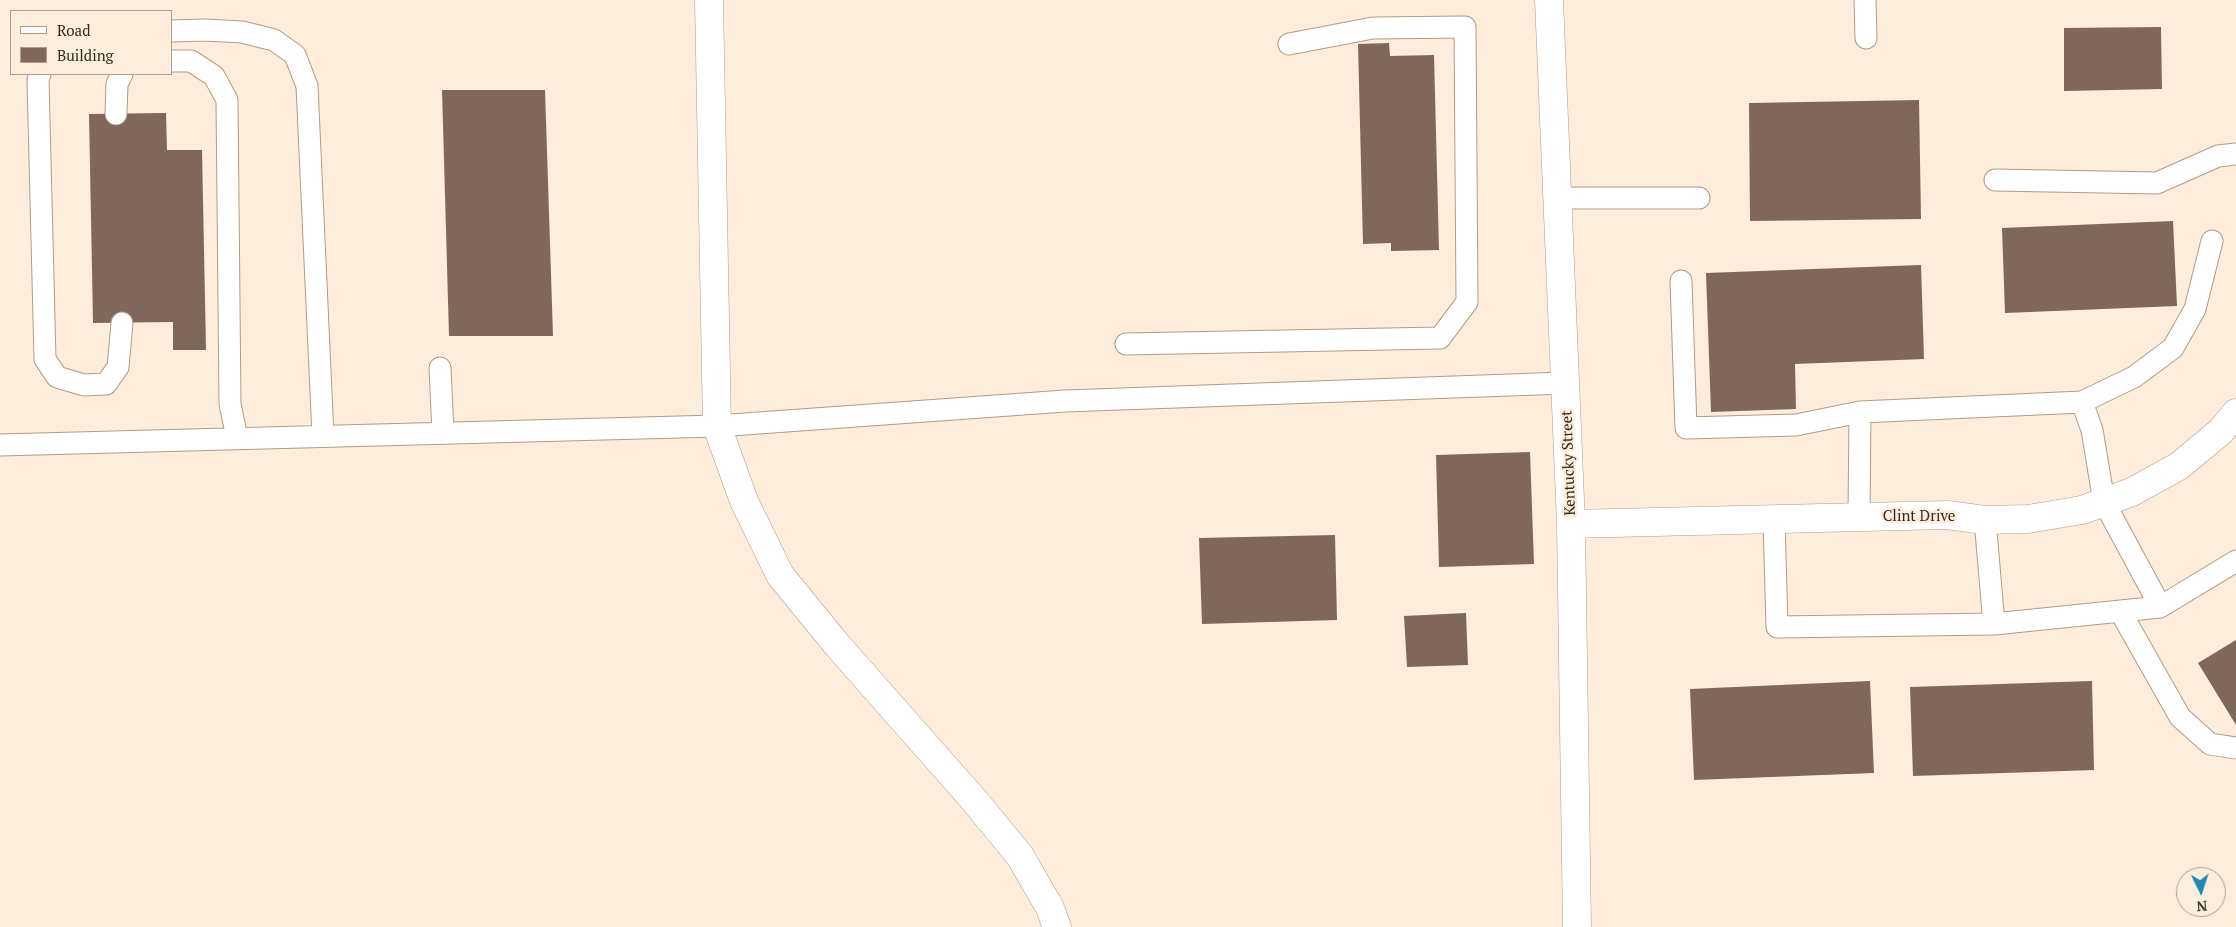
<!DOCTYPE html>
<style>
body{margin:0}
#map{position:relative;width:2236px;height:927px;overflow:hidden;background:#fdeddd;font-family:"PT Serif",serif}
canvas{display:block}
.legend{position:absolute;left:10px;top:10px;width:162px;height:65px;box-sizing:border-box;background:#fdeddd;border:1px solid #ab9f92;margin:0;padding:6px 9px;list-style:none;font-size:15px;color:#302921}
.legend li{display:flex;align-items:center;gap:10px;height:25px}
.legend b{width:25px;border:1px solid #ab9f92}
.north{position:absolute;left:2176px;top:867px;width:50px;height:50px;box-sizing:border-box;background:#fdeddd;border:1px solid #ab9f92;border-radius:50%;rotate:176deg;font-size:14px;font-weight:700;line-height:20px;text-align:center;color:#302921}
.north::after{content:'';display:block;margin:auto;width:18px;height:22px;background:#2088b0;clip-path:polygon(50% 0,100% 100%,50% 72%,0 100%)}
</style>
<div id="map">
<canvas width="2236" height="927"></canvas>
<ul class="legend">
<li><b style="height:6px;background:#fff"></b>Road</li>
<li><b style="height:14px;background:#7f675d"></b>Building</li>
</ul>
<div class="north">N</div>
</div>
<script>
const c = document.querySelector('canvas').getContext('2d');
c.lineJoin = 'round';
function fillPath(path, color) { c.fillStyle = color; c.fill(path, 'evenodd'); }
const shape = rows => new Path2D(rows.map(r => 'M' + r).join(''));
function stroke(path, color, width, dash) { c.strokeStyle = color; c.lineWidth = width; c.lineCap = dash ? 'butt' : 'round'; c.setLineDash(dash || []); c.stroke(path); }
function label(font, color, halo, rows, align = 'center') {
  c.font = font + ' "PT Serif",serif'; c.lineWidth = 5; c.setLineDash([]); c.textBaseline = 'middle'; c.strokeStyle = halo; c.fillStyle = color; for (const [text, x, y, turn = 0] of rows) {
    c.save(); c.translate(x, y); c.rotate((+turn || 0) * Math.PI / 180); c.textAlign = isNaN(turn) ? turn : align; if (halo) c.strokeText(text, 0, 0); c.fillText(text, 0, 0); c.restore();
  }
}
const building = shape([
 [2161,27,2162,89,2064,91,2064,28],
 [1389,43,1390,56,1434,55,1439,250,1391,251,1391,243,1363,244,1358,44],
 [442,90,545,90,553,336,449,336],
 [1919,100,1921,219,1750,221,1749,103],
 [166,113,167,150,202,150,206,350,173,350,173,322,93,323,89,114],
 [2173,221,2177,306,2005,313,2002,228],
 [1921,265,1924,359,1795,364,1796,409,1711,412,1706,273],
 [1530,452,1534,564,1439,567,1436,455],
 [1335,535,1337,620,1202,624,1199,538],
 [1466,613,1468,665,1407,667,1404,616],
 [2236,640,2236,725,2198,663],
 [1870,681,1874,773,1694,780,1690,689],
 [2092,681,2094,770,1913,776,1910,687]
]);
const lane = shape([
 [1865,0,1866,38],
 [171,31,205,30,242,32,274,40,295,55,307,86,323,436],
 [171,61,191,61,214,76,227,100,230,404,237,438],
 [40,74,38,80,45,359,57,377,84,385,106,384,118,367,122,323],
 [116,114,117,84,122,74],
 [1995,180,2157,183,2218,156,2236,154],
 [1558,198,1699,198],
 [1681,281,1686,428,1796,425,1860,412],
 [1126,344,1440,338,1467,302,1465,27,1373,28,1289,44],
 [440,368,443,433],
 [2082,402,2134,377,2173,348,2195,309,2212,241],
 [0,445,717,426,1065,401,1565,383],
 [1859,517,1860,412,2082,402,2092,430,2104,502,2160,606],
 [1774,519,1777,627,1994,624,2160,607,2236,561],
 [1985,520,1994,624],
 [2120,611,2180,717,2210,744,2236,748]
]);
const street = shape([
 [1549,0,1571,524,1577,927],
 [1571,524,1947,515,1985,520,2028,519,2082,510,2132,492,2179,466,2221,431,2236,413]
]);
const secondary = shape([
 [709,0,717,426,744,501,780,575,838,646,974,800,1020,856,1050,908,1057,927]
]);
const streetNames = [
 ["Kentucky Street",1569,463,-92],
 ["Clint Drive",1919,517]
];
fillPath(building, '#7f675d');
stroke(lane, '#ae9d89', 23);
stroke(street, '#ae9d89', 29);
stroke(secondary, '#ae9d89', 29);
stroke(lane, '#fff', 21);
stroke(street, '#fff', 28);
stroke(secondary, '#fff', 28);
label('15px', '#302921', '#fdeddd', streetNames);
</script>
